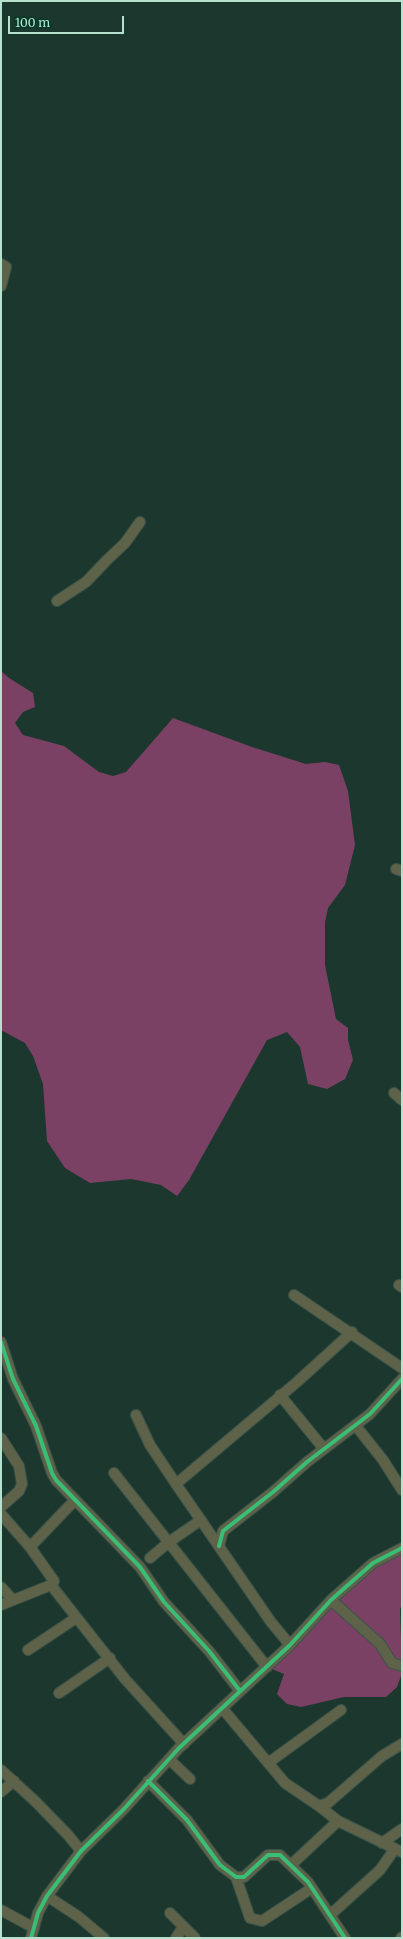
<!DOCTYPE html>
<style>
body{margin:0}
#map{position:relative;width:403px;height:1939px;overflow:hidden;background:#1c372e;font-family:Merriweather,serif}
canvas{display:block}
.frame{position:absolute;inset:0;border:2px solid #b6e1ce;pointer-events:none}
.scale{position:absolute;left:8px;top:16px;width:116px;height:18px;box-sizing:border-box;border:2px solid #b6e1ce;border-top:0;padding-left:5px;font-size:12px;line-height:14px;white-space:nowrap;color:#b6e1ce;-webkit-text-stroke:3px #013927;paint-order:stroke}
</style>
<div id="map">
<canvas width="403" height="1939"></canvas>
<div class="frame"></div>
<div class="scale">100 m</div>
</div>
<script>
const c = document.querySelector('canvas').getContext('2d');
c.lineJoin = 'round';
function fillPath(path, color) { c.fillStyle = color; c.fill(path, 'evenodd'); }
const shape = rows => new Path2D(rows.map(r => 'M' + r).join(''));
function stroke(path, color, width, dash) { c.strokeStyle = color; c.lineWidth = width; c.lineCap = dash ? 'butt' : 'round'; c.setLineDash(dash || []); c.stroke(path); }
const green = shape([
 [1,671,9,678,33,693,35,707,23,712,15,723,23,735,64,746,99,772,113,776,126,772,173,718,252,747,306,764,325,762,339,765,348,791,355,845,345,885,328,908,325,922,325,965,336,1019,348,1028,348,1040,353,1060,345,1079,327,1089,308,1084,300,1047,287,1032,267,1040,189,1180,177,1196,161,1185,131,1179,90,1183,65,1168,47,1141,43,1084,33,1056,25,1043,1,1030],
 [399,1549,402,1557,402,1604,400,1609,402,1673,397,1687,386,1697,344,1697,301,1707,287,1704,277,1694,284,1674,267,1667,331,1600]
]);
const minor = shape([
 [1,264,6,267,1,286],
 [57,601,86,582,107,560,125,543,140,522],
 [396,869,402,871],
 [394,1093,402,1100],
 [399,1285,402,1287],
 [294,1295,402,1368],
 [1,1342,13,1379,36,1426,52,1473,56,1480,140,1567,164,1602,209,1651,240,1691],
 [280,1395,324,1449],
 [136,1415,150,1445,176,1484,271,1622,290,1645],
 [356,1426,383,1460,402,1490],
 [1,1438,19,1466,22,1484,19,1491,1,1507],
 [114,1473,267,1667],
 [176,1484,297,1382,352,1332],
 [1,1514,30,1547,54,1581,51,1585,1,1605],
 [219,1546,223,1531,273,1492,307,1462,370,1414,402,1379],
 [30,1547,75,1500],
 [150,1558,169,1542,201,1520],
 [51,1585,125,1679,184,1744],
 [1,1587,13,1600],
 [331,1600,380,1644,392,1663,402,1666],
 [28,1650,76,1618],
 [59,1693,110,1658],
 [222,1708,285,1783,319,1806,338,1821,402,1852],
 [169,1759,190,1779],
 [268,1763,341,1710],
 [1,1770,36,1802,68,1835,81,1851],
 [148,1781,187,1820,220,1865,236,1877,244,1877,268,1855,280,1855,308,1882,345,1938],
 [1,1792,14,1781],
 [319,1806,328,1803,382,1756,402,1744],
 [382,1843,402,1829],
 [292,1864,338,1821],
 [236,1877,250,1918,262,1921,312,1888],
 [47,1896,79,1917,104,1938],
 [1,1910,34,1928],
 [170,1913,195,1938],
 [330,1915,380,1870,394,1850],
 [31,1938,38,1913,47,1896,81,1851,123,1810,179,1748,290,1645,331,1600,373,1563,402,1548],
 [176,1938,183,1927],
 [401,1938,402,1937]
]);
const cycleway = shape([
 [1,1342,13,1379,36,1426,52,1473,56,1480,140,1567,164,1602,209,1651,240,1691],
 [219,1546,223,1531,273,1492,307,1462,370,1414,402,1379],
 [148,1781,187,1820,220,1865,236,1877,244,1877,268,1855,280,1855,308,1882,345,1938],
 [31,1938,38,1913,47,1896,81,1851,123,1810,179,1748,290,1645,331,1600,373,1563,402,1548]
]);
fillPath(green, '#7b4164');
stroke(minor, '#3a534a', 12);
stroke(minor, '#5d6248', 10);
stroke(cycleway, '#3abd76', 4);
</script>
